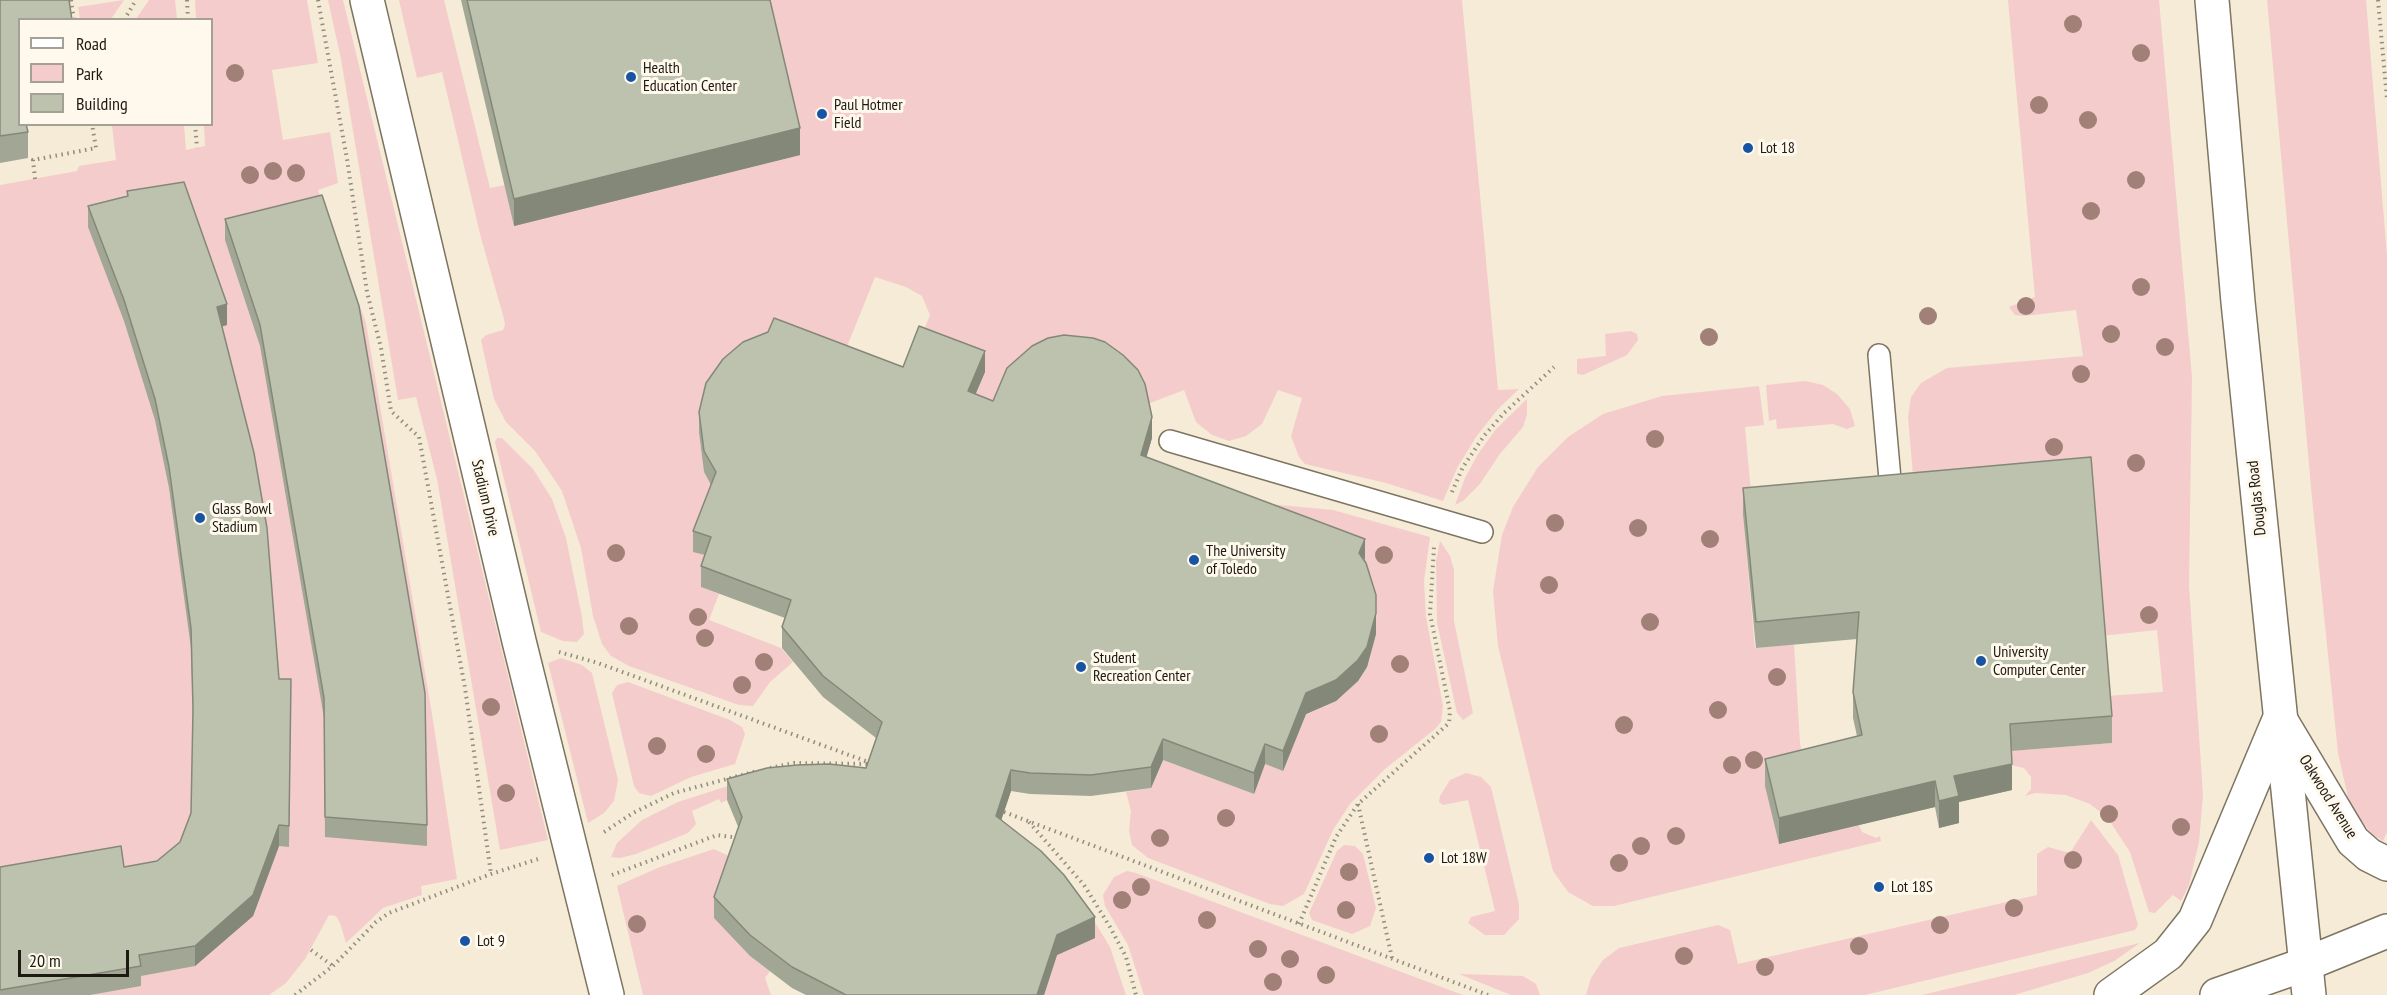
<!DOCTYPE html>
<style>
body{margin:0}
#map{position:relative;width:2387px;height:995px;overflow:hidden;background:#f5ebd6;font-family:"PT Sans Narrow",sans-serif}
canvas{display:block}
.legend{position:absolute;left:18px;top:18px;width:195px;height:108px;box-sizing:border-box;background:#fef9ec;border:2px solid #a4a095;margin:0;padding:8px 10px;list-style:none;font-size:18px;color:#1e1a13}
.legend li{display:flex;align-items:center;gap:12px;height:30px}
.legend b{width:30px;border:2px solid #a4a095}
.scale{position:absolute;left:18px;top:950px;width:111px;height:27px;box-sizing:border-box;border:3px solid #1e1a13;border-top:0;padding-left:8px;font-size:18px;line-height:21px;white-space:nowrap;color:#1e1a13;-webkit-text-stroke:4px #fef9ec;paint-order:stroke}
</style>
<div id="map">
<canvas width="2387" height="995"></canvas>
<ul class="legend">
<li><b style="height:8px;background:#fff"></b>Road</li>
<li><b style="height:16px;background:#f5cccc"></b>Park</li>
<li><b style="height:16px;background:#bcc2ad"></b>Building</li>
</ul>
<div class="scale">20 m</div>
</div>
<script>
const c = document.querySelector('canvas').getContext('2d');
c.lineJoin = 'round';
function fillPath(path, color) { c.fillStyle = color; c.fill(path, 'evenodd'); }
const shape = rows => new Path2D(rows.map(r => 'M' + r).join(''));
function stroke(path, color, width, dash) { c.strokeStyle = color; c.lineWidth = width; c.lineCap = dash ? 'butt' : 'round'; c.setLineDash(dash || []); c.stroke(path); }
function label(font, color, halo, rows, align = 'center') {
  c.font = font + ' "PT Sans Narrow",sans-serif'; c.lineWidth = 6; c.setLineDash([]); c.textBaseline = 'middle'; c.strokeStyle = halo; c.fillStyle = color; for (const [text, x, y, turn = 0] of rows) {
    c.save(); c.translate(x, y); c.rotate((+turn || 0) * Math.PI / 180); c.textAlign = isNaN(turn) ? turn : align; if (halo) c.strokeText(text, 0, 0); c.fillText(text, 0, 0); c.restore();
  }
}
const green = shape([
 [124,0,111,19,80,19,78,7],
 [149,0,175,0,177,19,136,19],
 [195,0,307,0,318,63,272,70,283,140,330,132,338,183,318,190,366,323,432,714,457,879,421,886,422,895,383,908,346,943,340,923,336,916,329,915,305,959,286,983,269,995,0,995,0,185,77,171,79,166,116,160,112,125,184,125,186,150,205,146,204,125,212,124,212,20,196,19],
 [328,0,343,0,548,840,500,850,437,479,416,397,398,400,341,59],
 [399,0,444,0,490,188,505,185,515,225,764,0,1462,0,1498,390,1519,389,1498,409,1476,437,1457,468,1443,501,1386,483,1305,464,1299,457,1291,436,1302,398,1278,390,1262,424,1246,436,1229,441,1212,435,1196,422,1184,390,1145,405,993,421,920,340,930,315,922,296,906,287,875,277,840,364,699,433,704,472,716,493,711,557,701,587,719,594,709,620,781,648,793,662,770,682,753,706,739,705,629,666,611,656,602,644,593,616,581,548,562,491,535,451,506,422,494,399,481,340,486,335,503,330,505,325,504,319,480,234,442,72,417,78],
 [2008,0,2159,0,2192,377,2189,585,2203,795,2199,842,2189,885,2181,901,2173,895,2155,913,2149,912,2130,852,2107,817,2090,804,2066,795,2035,793,2025,796,2031,789,2031,777,2024,768,2011,765,2010,751,2111,743,2107,696,2163,692,2157,630,2101,636,1915,499,1908,417,1911,397,1921,383,1947,368,2083,356,2076,310,2024,316,2015,315,2009,307,2035,297],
 [2267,0,2366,0,2387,256,2387,832,2383,841,2372,834,2350,806,2338,753,2312,498],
 [1631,331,1637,334,1638,340,1627,355,1583,375,1577,374,1577,359,1606,356,1605,334],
 [1805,381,1823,385,1837,394,1850,409,1855,426,1847,429,1833,424,1777,429,1776,419,1769,421,1766,385],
 [1759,386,1764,425,1745,427,1753,514,1743,515,1755,648,1794,644,1800,743,1806,775,1780,844,1859,825,1862,832,1876,838,1880,836,1881,841,1614,906,1593,906,1568,892,1553,871,1498,646,1493,591,1502,535,1513,507,1538,467,1568,437,1603,414,1662,396],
 [1527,399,1527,414,1523,427,1499,455,1480,484,1463,501,1455,505,1465,478,1478,454,1496,429],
 [497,438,502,438,533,469,552,499,566,538,582,617,584,634,577,642,563,641,541,632,495,442],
 [1269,504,1333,510,1430,537,1424,581,1426,617,1443,706,1441,722,1435,729,1385,769,1350,804,1333,830,1304,894,1283,906,1270,904,1148,858,1132,845,1129,830,1131,811,1126,792,1151,788,1163,760,1254,794,1265,764,1283,771,1306,714,1336,701,1358,681,1367,667,1376,634,1376,615],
 [1440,541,1450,556,1454,570,1454,621,1473,713,1463,720,1457,713,1437,623,1436,561],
 [561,658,582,665,592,673,618,780,614,801,604,813,588,823,548,663],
 [628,682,730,720,742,727,745,734,735,764,691,777,651,796,639,793,634,786,612,693,617,685],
 [1466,773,1481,777,1491,787,1519,904,1519,919,1504,935,1485,935,1468,923,1471,917,1495,911,1468,800,1443,805,1439,802,1440,796,1450,780],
 [734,784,727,800,721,803,719,799,692,811,696,824,688,833,636,854,620,858,611,857,617,843,642,820,678,802],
 [2091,820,2118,855,2138,925,2135,930,1865,995,1586,995,1591,978,1603,960,1619,948,1718,925,1730,930,1738,964,2037,895,2037,854,2048,847,2070,853],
 [1344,845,1355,846,1363,854,1376,908,1370,926,1352,934,1312,920,1309,913,1337,851],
 [714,849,735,859,750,956,770,971,765,978,771,995,643,995,617,886,660,867],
 [1127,871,1136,873,1463,995,1144,995,1128,945,1105,906,1103,895,1114,877],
 [1091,916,1110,947,1126,995,1044,995,1057,955],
 [2140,943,2114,961,2088,973,2014,995,1922,995],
 [1459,974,1523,976,1536,984,1540,995,1511,995]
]);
const path = shape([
 [71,0,74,20],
 [187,0,188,20],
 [318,0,347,159,367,292,381,348,391,411,419,437,465,688,491,874],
 [2378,0,2387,99],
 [124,20,136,0],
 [195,124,197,148],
 [35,179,33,160,96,148,92,124],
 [1452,492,1463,467,1484,436,1503,414,1554,367],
 [559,652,598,663,871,763],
 [770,768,794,763,870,764],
 [1358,804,1392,958],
 [1004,812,1488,995],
 [1029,822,1084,885,1110,927,1126,957,1136,995],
 [604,832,633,813,674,793,757,771],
 [612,875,717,835,739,838],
 [1299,924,1336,837,1358,804,1449,723,1450,711,1430,614,1434,547],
 [311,950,333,966],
 [295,995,333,966,376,922,389,913,491,874,538,859]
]);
const lane = shape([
 [1879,355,1892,502],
 [1170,441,1482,532]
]);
const street = shape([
 [367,0,519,641,607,995],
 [2280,719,2353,841,2369,855,2387,864],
 [2217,995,2306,964,2387,931]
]);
const secondary = shape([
 [2212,0,2238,302,2309,995],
 [2111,995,2168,954,2195,920,2279,720]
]);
const trees = [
 [2073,24],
 [2141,53],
 [235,73],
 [2039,105],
 [2088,120],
 [273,171],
 [296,173],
 [250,175],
 [2136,180],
 [2091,211],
 [2141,287],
 [2026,306],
 [1928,316],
 [2111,334],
 [1709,337],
 [2165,347],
 [2081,374],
 [1655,439],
 [2054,447],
 [2136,463],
 [1555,523],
 [1638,528],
 [1710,539],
 [616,553],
 [1384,555],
 [1549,585],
 [2149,615],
 [698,617],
 [1650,622],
 [629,626],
 [705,638],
 [764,662],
 [1400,664],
 [1777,677],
 [742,685],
 [491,707],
 [1718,710],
 [1624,725],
 [1379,734],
 [657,746],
 [706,754],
 [1754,760],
 [1732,765],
 [506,793],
 [2109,814],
 [1226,818],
 [2181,827],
 [1676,836],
 [1160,838],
 [1641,846],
 [2073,860],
 [1619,863],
 [1349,872],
 [1141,887],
 [1122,900],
 [2014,908],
 [1346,910],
 [1207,920],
 [637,924],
 [1940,925],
 [1859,946],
 [1258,949],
 [1684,956],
 [1290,959],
 [1765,967],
 [1326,975],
 [1273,982]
];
const wall = shape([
 [0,0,20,20,20,124,28,132,28,158,0,163],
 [461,0,770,0,800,155,514,226],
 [88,206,227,325,222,326,279,679,291,679,289,847,279,846,253,916,195,966,141,976,141,986,90,995,0,995,0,867,124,867,157,861,180,842,191,813,193,720,191,648,169,488,155,420,124,321,88,227],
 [225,219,427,825,427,846,325,837,324,718,260,346,225,240],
 [985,372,975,394,993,401,1152,438,1146,458,1365,560,1376,634,1367,667,1358,681,1336,701,1306,714,1283,771,1265,764,1254,794,1163,760,1151,788,1091,796,1030,794,1011,791,1001,820,1095,938,1057,955,1044,995,806,995,792,988,750,956,714,918,714,897,739,829,727,800,727,779,866,768,876,738,823,697,782,648,782,627,785,618,701,587,701,566,705,555,693,552,693,531,711,485,704,472,699,433,699,412],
 [1743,488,2112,716,2112,743,2011,751,2012,790,1959,802,1959,823,1939,828,1935,807,1779,844,1765,786,1765,759,1857,736,1853,718,1853,692,1857,639,1756,648,1743,515]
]);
const shadedWall = shape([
 [800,128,800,155,514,226,514,199],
 [227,304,227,325,217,328,217,307],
 [985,351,985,372,968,412,968,391],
 [1152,417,1152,438,1141,476,1141,455],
 [1365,539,1365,560,1359,553],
 [1376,613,1376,634,1367,667,1358,681,1336,701,1306,714,1283,771,1283,751,1306,693],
 [1163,739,1163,760,1151,788,1151,767],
 [1265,744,1265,764,1254,794,1254,773],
 [2012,764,2012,790,1959,802,1959,823,1939,828,1939,801,1954,776],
 [1011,770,1011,791,996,836,996,816],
 [1935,781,1935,807,1779,844,1779,818],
 [279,825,279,846,253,916,195,966,195,946],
 [1095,917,1095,938,1057,955,1044,995,1037,995,1057,935]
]);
const building = shape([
 [0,0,69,0,72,20,20,20,20,124,26,124,28,132,0,136,0,0],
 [467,0,770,0,800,128,514,199,467,0],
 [184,182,227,304,217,307,254,453,267,528,279,679,291,679,289,826,279,825,253,895,195,946,139,955,141,966,0,990,0,867,121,846,124,867,157,861,180,842,191,813,193,709,191,628,169,467,155,399,124,300,88,206,128,196,127,191,184,182],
 [322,195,359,306,425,693,427,825,325,817,324,698,260,325,225,219,322,195],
 [774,318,903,367,919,326,985,351,968,391,993,401,1007,368,1032,346,1048,338,1064,335,1093,338,1105,342,1123,355,1138,370,1145,384,1152,417,1141,455,1365,539,1359,553,1366,563,1376,595,1376,613,1367,647,1358,660,1336,680,1306,693,1283,751,1265,744,1254,773,1163,739,1151,767,1091,775,1030,773,1011,770,996,816,1041,851,1064,875,1095,917,1057,935,1037,995,846,995,792,967,750,935,714,897,742,817,727,779,767,768,797,765,829,764,866,768,882,722,823,676,782,627,791,600,701,566,711,537,693,531,716,472,704,451,699,412,706,383,723,359,743,342,768,332,774,318],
 [2091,457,2112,716,2010,724,2012,764,1954,776,1959,796,1939,801,1935,781,1779,818,1765,759,1862,735,1853,692,1859,612,1756,622,1743,488,2091,457]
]);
const markers = [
 [631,77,6,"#1853a4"],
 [822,114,6,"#1853a4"],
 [1748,148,6,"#1853a4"],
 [200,518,6,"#1853a4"],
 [1194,560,6,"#1853a4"],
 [1981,661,6,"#1853a4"],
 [1081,667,6,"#1853a4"],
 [1429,858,6,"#1853a4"],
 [1879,887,6,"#1853a4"],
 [465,941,6,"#1853a4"]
];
const poiNames = [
 ["Health",643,68],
 ["Education Center",643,86],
 ["Paul Hotmer",834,105],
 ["Field",834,123],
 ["Lot 18",1760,148],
 ["Glass Bowl",212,509],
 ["Stadium",212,527],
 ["The University",1206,551],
 ["of Toledo",1206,569],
 ["University",1993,652],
 ["Computer Center",1993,670],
 ["Student",1093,658],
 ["Recreation Center",1093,676],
 ["Lot 18W",1441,858],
 ["Lot 18S",1891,887],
 ["Lot 9",477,941]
];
const streetNames = [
 ["Stadium Drive",485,498,77],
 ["Douglas Road",2257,498,-96],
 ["Oakwood Avenue",2328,797,58]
];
fillPath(green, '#f5cccc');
stroke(lane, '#7d7461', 24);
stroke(street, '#7d7461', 36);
stroke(secondary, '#7d7461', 36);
stroke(path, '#938c7d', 4, [1.5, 4.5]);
stroke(lane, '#fff', 21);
stroke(street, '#fff', 33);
stroke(secondary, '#fff', 33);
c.fillStyle = '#a18078';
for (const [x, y] of trees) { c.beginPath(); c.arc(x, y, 9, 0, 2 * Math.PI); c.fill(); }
fillPath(wall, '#a2a795');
fillPath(shadedWall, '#848879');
fillPath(building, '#bcc2ad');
stroke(building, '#848879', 1.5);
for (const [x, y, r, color] of markers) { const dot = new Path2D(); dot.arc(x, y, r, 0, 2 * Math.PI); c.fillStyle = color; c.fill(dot); stroke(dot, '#fef9ec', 2); }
label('16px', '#1e1a13', '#fef9ec', poiNames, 'left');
label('16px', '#1e1a13', '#fef9ec', streetNames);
</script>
